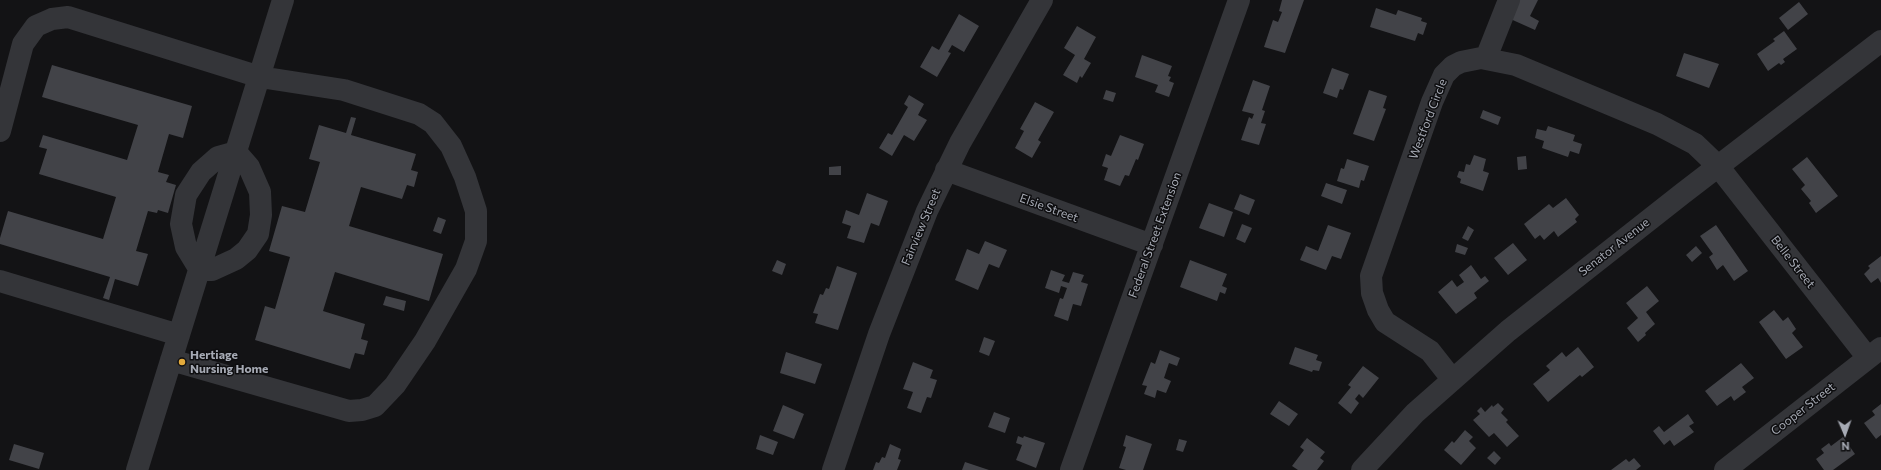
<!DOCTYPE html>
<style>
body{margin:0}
#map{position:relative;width:1881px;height:470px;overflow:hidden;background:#131315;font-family:Commissioner,sans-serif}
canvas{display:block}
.north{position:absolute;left:1825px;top:414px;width:40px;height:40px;-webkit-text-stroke:3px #0e0e10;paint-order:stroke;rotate:178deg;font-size:11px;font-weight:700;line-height:16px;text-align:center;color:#a6aab4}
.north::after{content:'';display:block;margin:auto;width:14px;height:18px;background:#a6aab4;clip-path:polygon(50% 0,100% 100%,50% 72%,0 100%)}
</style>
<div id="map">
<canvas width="1881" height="470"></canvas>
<div class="north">N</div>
</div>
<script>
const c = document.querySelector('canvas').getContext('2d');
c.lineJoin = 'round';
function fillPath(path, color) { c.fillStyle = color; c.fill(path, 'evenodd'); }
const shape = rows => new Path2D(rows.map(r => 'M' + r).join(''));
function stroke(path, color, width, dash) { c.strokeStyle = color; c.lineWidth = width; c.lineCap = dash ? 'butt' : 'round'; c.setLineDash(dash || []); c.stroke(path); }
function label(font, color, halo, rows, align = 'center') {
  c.font = font + ' Commissioner,sans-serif'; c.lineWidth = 3; c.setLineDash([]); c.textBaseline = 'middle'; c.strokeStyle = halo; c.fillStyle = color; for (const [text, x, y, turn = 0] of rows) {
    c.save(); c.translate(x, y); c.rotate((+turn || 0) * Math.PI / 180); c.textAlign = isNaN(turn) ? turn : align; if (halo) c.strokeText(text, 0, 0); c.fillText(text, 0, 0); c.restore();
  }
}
const building = shape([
 [1282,0,1304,0,1285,53,1264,47,1273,20,1278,22,1282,12,1279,11],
 [1517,0,1538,0,1530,16,1539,21,1535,30,1506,17],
 [1799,2,1808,14,1788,30,1779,18],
 [1376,8,1396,15,1398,10,1422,18,1421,21,1427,23,1423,35,1418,33,1415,41,1370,27],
 [959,14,979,26,964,52,952,45,948,52,951,53,937,77,920,67,932,46,939,50],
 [1077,26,1096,37,1084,59,1091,63,1082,78,1080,76,1077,83,1063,75,1075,55,1064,48],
 [1784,31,1797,49,1783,59,1785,62,1781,65,1779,63,1768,71,1757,54,1775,41,1773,39],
 [1684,53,1719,64,1709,88,1676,76],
 [1142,55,1172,66,1168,76,1171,77,1169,81,1174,83,1169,97,1155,92,1158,85,1135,77],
 [52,65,192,106,183,138,169,134,158,172,169,175,166,182,176,185,168,213,158,210,157,213,148,211,136,251,148,254,138,286,115,279,109,300,103,298,110,277,0,244,0,238,8,211,103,239,116,197,39,174,47,149,39,147,43,135,127,160,138,125,42,97],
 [1332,68,1349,74,1343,90,1340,89,1337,98,1323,93],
 [1253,80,1270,86,1262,110,1265,111,1261,123,1266,124,1259,145,1241,140,1249,117,1252,119,1254,114,1242,111],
 [1106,90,1116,93,1113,102,1103,99],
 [1369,90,1387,96,1383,108,1386,109,1374,141,1353,134],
 [909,95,924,104,918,115,927,120,914,141,904,135,892,156,879,148,888,133,892,135,908,107,904,104],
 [1035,102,1054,112,1038,140,1041,142,1032,158,1015,148,1024,131,1020,129],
 [1483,110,1501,117,1498,125,1480,118],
 [351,117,356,118,351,135,416,154,411,170,418,172,414,187,407,185,402,199,361,187,349,226,443,254,429,301,335,272,323,311,365,324,361,339,368,341,364,355,355,353,350,369,255,340,265,306,275,309,290,257,269,251,282,206,305,212,320,162,309,159,319,125,346,133],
 [1548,126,1575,135,1573,141,1582,144,1579,154,1570,151,1568,157,1542,148,1544,141,1535,138,1537,129,1546,131],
 [1120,135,1144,144,1138,160,1136,159,1129,176,1125,175,1120,186,1104,180,1108,168,1102,166,1106,154,1111,156],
 [1474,155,1486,159,1483,171,1489,173,1483,191,1460,183,1461,179,1457,177,1459,171,1464,172,1466,164,1470,165],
 [1526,156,1527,169,1518,170,1517,157],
 [1807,157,1838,196,1816,213,1809,203,1811,201,1801,189,1805,185,1792,169],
 [1347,159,1369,166,1364,181,1361,180,1359,188,1337,181,1341,168,1344,169],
 [841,166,841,175,829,175,829,167],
 [1326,183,1347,190,1342,204,1321,196],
 [867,193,888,201,879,226,871,223,864,243,847,238,851,226,842,223,846,210,859,215],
 [1240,194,1255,200,1249,215,1234,209],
 [1566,198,1579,215,1575,219,1577,222,1558,237,1554,231,1544,240,1540,235,1535,239,1524,224,1549,204,1553,208],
 [1209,203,1233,212,1224,237,1199,228],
 [438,217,446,220,441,234,433,231],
 [1242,224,1252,228,1245,243,1236,239],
 [1328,225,1351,233,1341,259,1332,256,1326,270,1300,260,1306,246,1318,251],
 [1716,225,1748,271,1734,281,1723,265,1717,270,1709,257,1713,254,1700,236],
 [1468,226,1474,230,1468,241,1462,238],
 [985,241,1007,250,999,268,989,264,978,290,955,280,967,249,979,254],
 [1513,243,1527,260,1508,275,1494,258],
 [1457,244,1468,248,1465,255,1455,252],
 [1696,246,1702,253,1692,262,1686,255],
 [1881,256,1881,283,1878,278,1871,283,1864,274,1870,268,1868,266],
 [777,260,786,264,782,275,772,271],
 [1190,260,1227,274,1222,286,1227,288,1225,294,1220,292,1217,301,1180,287],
 [1471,265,1481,279,1485,276,1489,281,1474,293,1477,298,1456,314,1438,292,1452,280,1457,287,1464,282,1459,275],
 [837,266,857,273,838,330,815,323,818,314,813,313,820,294,823,295,826,288,829,289],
 [1051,270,1065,275,1062,281,1069,283,1073,272,1084,275,1081,282,1088,284,1081,306,1073,304,1068,321,1054,316,1060,298,1063,299,1067,288,1061,286,1059,293,1045,288],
 [1647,286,1659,301,1646,312,1655,324,1645,333,1646,335,1638,342,1627,328,1638,318,1626,303],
 [386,296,406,301,404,311,383,305],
 [1774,310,1783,321,1788,317,1796,329,1792,333,1803,347,1786,359,1759,322],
 [984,337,995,341,989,356,979,352],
 [1295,347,1318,355,1316,360,1322,362,1319,371,1313,370,1312,372,1289,364],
 [1578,347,1594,367,1582,377,1580,375,1548,402,1533,384,1550,370,1546,366,1562,352,1566,357],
 [1160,350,1180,358,1177,366,1169,363,1164,378,1171,381,1166,393,1157,390,1155,398,1144,394,1147,386,1142,385,1151,362,1155,364],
 [786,352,822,364,815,384,780,373],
 [913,362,933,370,930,378,937,380,931,398,927,397,921,413,907,408,913,392,903,389],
 [1741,363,1754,378,1742,387,1746,392,1734,401,1731,396,1717,406,1705,391],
 [1363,366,1379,378,1363,398,1359,394,1355,399,1359,403,1351,414,1338,403,1351,387,1348,385],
 [1279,401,1298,414,1289,426,1270,414],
 [1498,403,1504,409,1501,413,1508,420,1506,422,1519,436,1507,447,1494,433,1489,437,1473,420,1480,414,1477,411,1481,407,1485,412,1492,405,1493,407],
 [1881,404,1881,435,1876,439,1864,423,1875,415,1872,411],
 [783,405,804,414,794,439,773,431],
 [994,412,1010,418,1005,433,988,427],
 [1688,414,1694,423,1689,426,1694,432,1674,446,1670,440,1664,445,1653,431,1659,426,1664,432],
 [1465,430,1473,437,1469,441,1476,448,1461,465,1444,450,1452,441,1454,443],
 [760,435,778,442,773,455,756,449],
 [1126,435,1152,444,1143,470,1126,470,1119,468,1126,447,1123,446],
 [1018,436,1023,438,1024,436,1045,443,1036,468,1016,460,1022,445,1016,443],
 [1843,437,1855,454,1833,470,1824,470,1816,459,1824,453,1821,449,1829,443,1831,446],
 [1307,438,1325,452,1320,458,1324,461,1317,470,1298,470,1292,466,1304,450,1300,447],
 [1179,439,1187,441,1183,452,1176,450],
 [14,444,44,453,39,469,9,460],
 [890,444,901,449,898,459,901,460,897,470,873,470,876,462,879,463,882,457,885,458],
 [1494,451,1501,458,1495,465,1487,458],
 [1634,458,1641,466,1636,470,1611,470,1626,459,1629,462],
 [965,462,989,470,962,470]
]);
const minor = shape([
 [1486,58,1509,0],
 [0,131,23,44,36,26,52,19,68,17,260,77,344,90,419,114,433,123,451,146,465,177,476,211,476,241,466,269,425,341,395,385,375,406,362,410,349,411,171,360],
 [236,152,249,167,260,192,261,215,258,234,247,250,236,259,212,270,200,270,186,247,181,224,186,195,201,172,218,157,236,152],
 [946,170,1152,245],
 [0,281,179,335],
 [1452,379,1430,351,1385,322,1378,310,1372,293,1371,276,1432,102,1444,75,1453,66,1461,62,1481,58,1516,65,1657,124,1695,144,1718,166,1868,358],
 [137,470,283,0],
 [833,470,879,334,927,211,960,143,1042,0],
 [1071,470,1239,0],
 [1362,470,1415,413,1508,331,1682,194,1881,41],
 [1725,470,1881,348]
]);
const markers = [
 [182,362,4,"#e3aa3c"]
];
const streetNames = [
 ["Westford Circle",1428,119,-69],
 ["Elsie Street",1049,208,20],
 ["Fairview Street",921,227,-67],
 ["Federal Street Extension",1155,235,-70],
 ["Senator Avenue",1614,247,-38],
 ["Belle Street",1793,262,52],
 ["Cooper Street",1803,409,-38]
];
const poiNames = [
 ["Hertiage",190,355],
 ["Nursing Home",190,369]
];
fillPath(building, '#424348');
stroke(minor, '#343539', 22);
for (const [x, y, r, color] of markers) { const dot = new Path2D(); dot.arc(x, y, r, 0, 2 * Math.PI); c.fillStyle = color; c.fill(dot); stroke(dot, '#0e0e10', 1.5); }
label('12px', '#a6aab4', '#0e0e10', streetNames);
label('bold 12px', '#a6aab4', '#0e0e10', poiNames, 'left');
</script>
